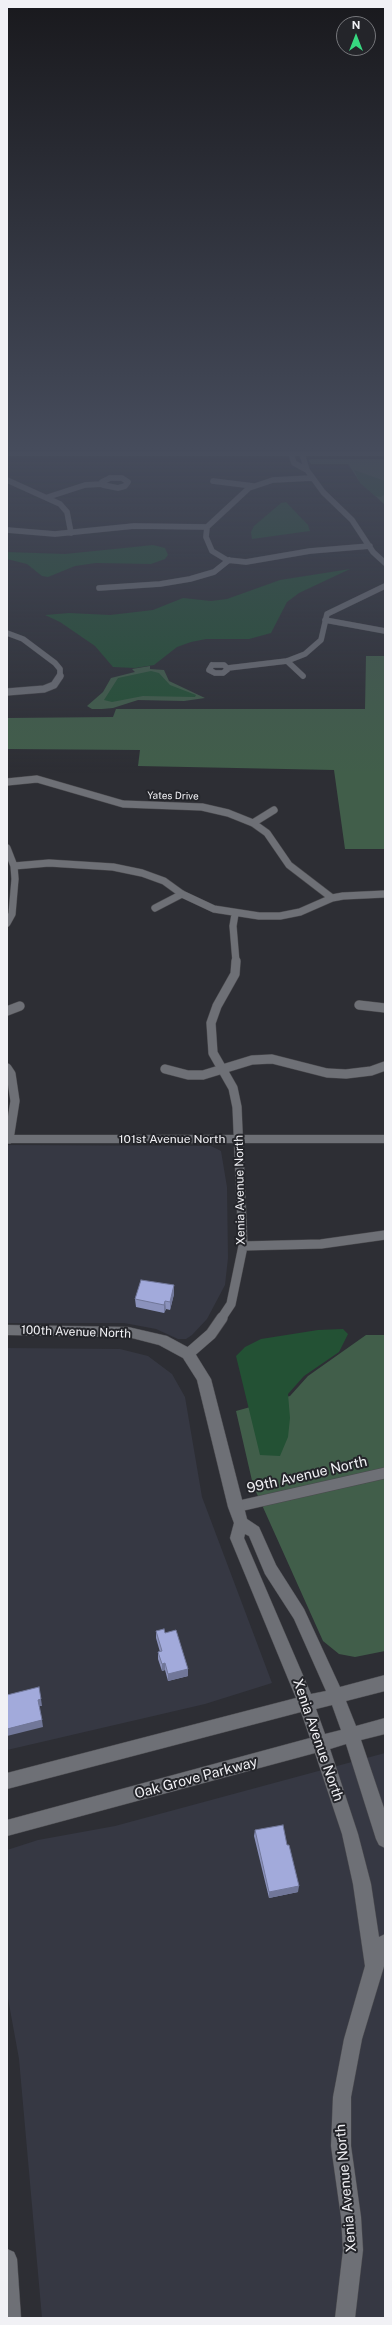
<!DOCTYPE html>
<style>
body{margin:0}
#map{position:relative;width:392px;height:2325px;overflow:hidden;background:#2d2e34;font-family:"Public Sans",sans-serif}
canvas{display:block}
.frame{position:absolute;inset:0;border:8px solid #f1f1f5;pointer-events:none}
.north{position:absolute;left:336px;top:16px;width:40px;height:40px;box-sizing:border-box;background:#24252a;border:1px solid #76777b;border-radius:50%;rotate:0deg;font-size:11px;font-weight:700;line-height:16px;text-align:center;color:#f1f1f5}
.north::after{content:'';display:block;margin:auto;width:14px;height:18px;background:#37d880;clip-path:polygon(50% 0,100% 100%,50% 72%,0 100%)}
</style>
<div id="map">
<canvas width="392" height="2325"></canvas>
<div class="frame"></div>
<div class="north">N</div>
</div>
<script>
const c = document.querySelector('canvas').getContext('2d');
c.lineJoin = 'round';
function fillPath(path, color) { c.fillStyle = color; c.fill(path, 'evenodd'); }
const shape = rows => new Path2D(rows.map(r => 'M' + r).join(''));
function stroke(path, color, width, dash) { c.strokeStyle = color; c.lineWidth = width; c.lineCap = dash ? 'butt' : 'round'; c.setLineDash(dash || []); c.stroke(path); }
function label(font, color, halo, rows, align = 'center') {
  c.font = font + ' "Public Sans",sans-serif'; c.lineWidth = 4; c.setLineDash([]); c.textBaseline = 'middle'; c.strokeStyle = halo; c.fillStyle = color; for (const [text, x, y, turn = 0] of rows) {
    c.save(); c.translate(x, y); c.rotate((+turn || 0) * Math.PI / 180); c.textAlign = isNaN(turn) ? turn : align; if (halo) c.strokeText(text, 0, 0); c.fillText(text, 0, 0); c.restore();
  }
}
const built = shape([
 [7,449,385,449,385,450],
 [7,1145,211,1146,221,1151,227,1187,228,1258,225,1285,207,1319,192,1335,186,1339,178,1339,156,1329,124,1323,7,1323],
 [7,1348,120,1349,148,1356,172,1374,185,1397,202,1497,272,1683,205,1704,7,1750],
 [385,1753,385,2318,42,2318,19,2059,7,1993,7,1850,38,1840,115,1826]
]);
const green = shape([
 [311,459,385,459,385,505,359,481,348,464,311,464,308,460],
 [366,656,385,656,385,849,345,849,334,770,138,766,140,750,7,749,7,718,113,717,116,709,365,709],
 [150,666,150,669,164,670,169,681,205,698,184,701,138,700,113,708,102,709,92,709,87,706,103,692,111,678,135,672,132,669],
 [366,1335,385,1335,385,1651,355,1657,339,1654,323,1641,253,1485,236,1411,290,1396,308,1376]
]);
const water = shape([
 [354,470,385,481,385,494,381,497,375,496,360,483],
 [286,502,308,525,310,531,252,539,251,532,254,526,281,503],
 [153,545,165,548,168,555,165,559,151,564,96,563,75,566,48,577,42,576,27,564,7,559,7,552,65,554],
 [350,569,299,593,287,602,271,633,249,639,206,639,191,642,177,647,154,665,135,668,113,667,95,646,60,622,45,615,69,613,110,615,153,610,183,598,211,601,227,599,280,580],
 [151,671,159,673,170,685,196,695,195,697,143,696,112,702,104,700,118,678],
 [343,1329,348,1334,339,1352,304,1376,288,1394,290,1418,288,1437,280,1456,260,1455,236,1356,245,1347,261,1339,318,1330]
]);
const streetFar3 = shape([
 [291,454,294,463,307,470,323,492,352,520,373,552,385,563],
 [302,454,307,470],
 [110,478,122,478,128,482,125,486,118,488,103,485,102,482,110,478],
 [312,478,273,480,249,488,207,527,206,537,212,551,227,560,246,562,310,551,370,546],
 [7,480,60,504,67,512,71,533],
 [213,481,253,486],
 [48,497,85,485,102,484],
 [7,530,55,534,134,526,207,527],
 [99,588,160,584,190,579,214,572,229,560],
 [325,620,385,631],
 [7,633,23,639,55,663,60,669,60,677],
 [287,661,303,676],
 [212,665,224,665,228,669,223,673,215,673,209,670,212,665],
 [228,668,287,661,305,654,321,640,327,614,385,586]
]);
const streetFar2 = shape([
 [7,692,44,689,54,685,60,676],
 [7,782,37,779,123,804,202,807,228,813,253,823,267,833,289,865,332,898],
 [253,823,274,810],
 [7,848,14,866,15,879,12,914,7,923],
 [14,866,49,863,113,867,142,873,164,881,182,894,214,909,259,916,280,916,300,912,332,898,343,896,385,894],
 [155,908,182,894],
 [235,914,233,926,236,962]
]);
const streetFar1 = shape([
 [359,1005,385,1008],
 [7,1011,20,1006],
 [7,1068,11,1074,15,1101,9,1139],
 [165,1069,188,1075,203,1075,252,1060,272,1059,327,1073,346,1074,371,1071,385,1066],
 [243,1246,321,1244,385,1235],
 [221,1319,231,1304,243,1246,237,1107,233,1088,213,1053,211,1023,217,1006,235,974,236,961]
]);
const street = shape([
 [188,1354,211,1334,222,1318],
 [235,1507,385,1473]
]);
const secondary = shape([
 [7,452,385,452,385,456,7,456,7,452],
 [7,1135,385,1135,385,1143,7,1143,7,1135],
 [7,1325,128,1327,167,1336,193,1350,211,1379,247,1519,259,1527,276,1565,304,1609,340,1687,385,1675,385,1691,346,1701,356,1726,385,1718,385,1734,361,1740,385,1811,385,1848,379,1845,376,1839,346,1744,330,1749,358,1834,371,1884,379,1937,385,1934,385,1963,362,2039,351,2097,351,2146,361,2217,363,2250,355,2318,335,2318,343,2250,341,2217,331,2146,333,2097,344,2039,365,1966,353,1884,342,1834,315,1753,7,1836,7,1820,310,1738,301,1712,7,1789,7,1773,296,1698,230,1538,234,1523,228,1507,197,1380,183,1358,159,1345,128,1337,7,1335,7,1325],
 [245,1534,249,1536,265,1574,294,1619,326,1691,311,1694,244,1538,245,1534],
 [332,1705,341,1730,325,1734,316,1709,332,1705],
 [7,2249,14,2252,17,2259,21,2318,7,2318,7,2249]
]);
const wall = shape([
 [174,1294,170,1310,166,1309,164,1313,136,1307,135,1299],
 [156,1631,165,1633,188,1676,168,1681,165,1670,162,1671,158,1659,158,1652,160,1652,156,1638],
 [255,1830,298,1892,269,1898,254,1836]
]);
const shadedWall = shape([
 [174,1285,174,1294,170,1310,170,1302],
 [165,1301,166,1309,164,1313,164,1305],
 [165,1663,165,1670,162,1671,162,1664],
 [188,1669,188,1676,168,1681,168,1674],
 [41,1699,42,1706,39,1706,38,1700],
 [42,1720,43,1727,7,1736,7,1729],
 [299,1886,298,1892,269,1898,269,1892]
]);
const building = shape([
 [141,1280,174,1285,170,1302,165,1301,164,1305,135,1299,141,1280],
 [164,1629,165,1633,176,1630,188,1669,168,1674,165,1663,162,1664,158,1652,162,1651,156,1631,164,1629],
 [39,1687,41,1699,38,1700,42,1720,7,1729,7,1695,39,1687],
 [283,1825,287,1845,289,1845,299,1886,269,1892,255,1830,283,1825]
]);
const farStreetnames = [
 ["Yates Drive",173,796,1]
];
const streetNames = [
 ["101st Avenue North",172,1139],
 ["Xenia Avenue North",240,1190,-91],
 ["100th Avenue North",76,1332,2]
];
const nearStreetnames = [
 ["99th Avenue North",307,1475,-13],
 ["Xenia Avenue North",318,1740,71],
 ["Oak Grove Parkway",196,1778,-15],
 ["Xenia Avenue North",346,2188,-95]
];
fillPath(built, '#363843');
fillPath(green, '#415e4a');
fillPath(water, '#235134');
stroke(streetFar3, '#4b4b4f', 6);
stroke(streetFar2, '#4b4b4f', 8);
stroke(streetFar1, '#4b4b4f', 10);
stroke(street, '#4b4b4f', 12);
stroke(secondary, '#4b4b4f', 1);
stroke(streetFar3, '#6e7076', 5.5);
stroke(streetFar2, '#6e7076', 7);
stroke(streetFar1, '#6e7076', 9);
stroke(street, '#6e7076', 11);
fillPath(secondary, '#6e7076');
fillPath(wall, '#8b92bc');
fillPath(shadedWall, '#717799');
fillPath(building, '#a2aadb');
stroke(building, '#717799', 1);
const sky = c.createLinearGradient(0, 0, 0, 774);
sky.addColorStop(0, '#19191d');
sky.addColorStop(0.58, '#464c5c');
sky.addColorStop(1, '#464c5c00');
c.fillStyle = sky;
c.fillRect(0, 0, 392, 774);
label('10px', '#f1f1f5', '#24252a', farStreetnames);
label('12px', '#f1f1f5', '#24252a', streetNames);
label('14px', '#f1f1f5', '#24252a', nearStreetnames);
</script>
